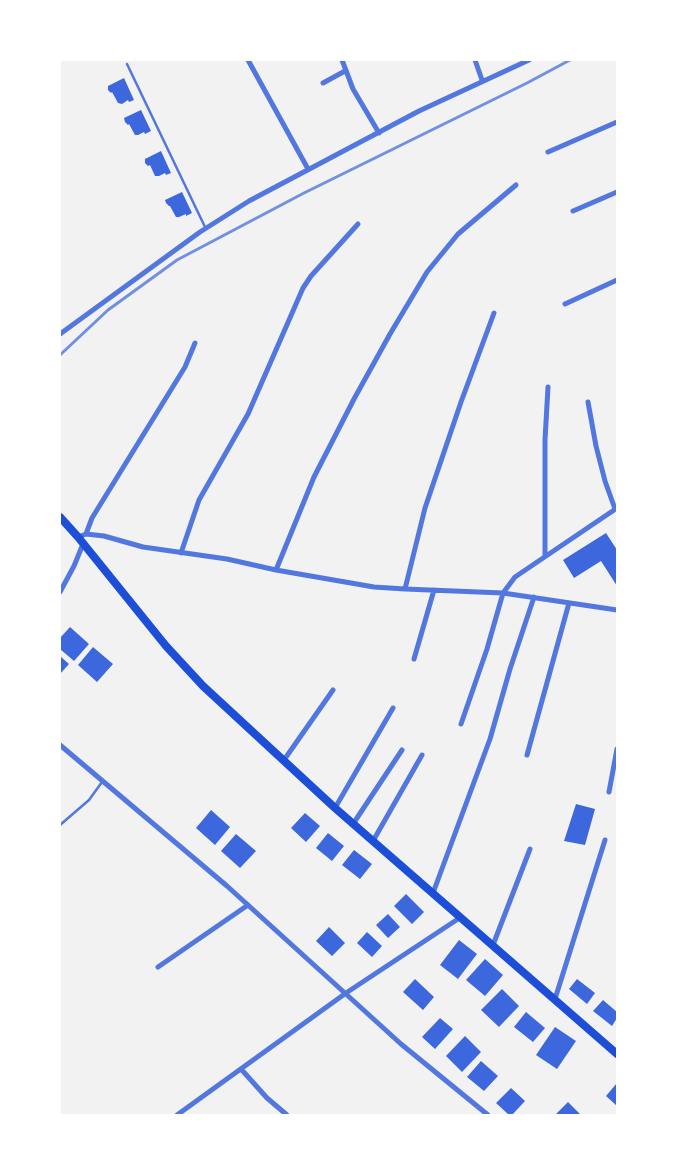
<!DOCTYPE html>
<style>
body{margin:0}
#map{position:relative;width:677px;height:1175px;overflow:hidden;background:#f2f2f2;font-family:"Open Sans",sans-serif}
canvas{display:block}
.frame{position:absolute;inset:0;border:61px solid #fff;pointer-events:none}
</style>
<div id="map">
<canvas width="677" height="1175"></canvas>
<div class="frame"></div>
</div>
<script>
const c = document.querySelector('canvas').getContext('2d');
c.lineJoin = 'round';
function fillPath(path, color) { c.fillStyle = color; c.fill(path, 'evenodd'); }
const shape = rows => new Path2D(rows.map(r => 'M' + r).join(''));
function stroke(path, color, width, dash) { c.strokeStyle = color; c.lineWidth = width; c.lineCap = dash ? 'butt' : 'round'; c.setLineDash(dash || []); c.stroke(path); }
const building = shape([
 [124,78,134,100,129,102,128,100,122,104,118,103,112,92,111,93,108,90,108,86],
 [141,110,151,131,145,134,144,132,138,135,135,135,129,124,128,125,125,122,124,118],
 [161,151,171,173,166,175,165,173,159,176,155,176,150,165,148,166,145,163,145,159],
 [182,192,192,213,186,216,186,214,179,217,176,217,170,206,169,206,166,203,165,200],
 [606,533,617,550,617,586,601,561,574,578,563,560],
 [70,627,89,644,74,661,60,649,60,638],
 [93,647,113,664,97,682,78,665],
 [60,656,69,664,60,674],
 [576,804,595,809,585,845,564,841],
 [211,810,230,827,215,845,196,828],
 [305,813,320,826,306,842,291,828],
 [328,833,344,846,332,861,316,848],
 [236,834,256,851,240,868,221,851],
 [354,850,372,864,360,879,342,865],
 [406,894,424,912,412,924,394,906],
 [388,914,400,927,388,938,376,925],
 [329,927,345,943,332,956,316,941],
 [367,932,382,946,372,957,357,943],
 [459,940,477,954,458,979,440,965],
 [485,959,503,975,485,996,466,980],
 [415,979,434,997,423,1010,403,992],
 [577,979,595,993,587,1004,569,989],
 [502,989,519,1006,499,1027,481,1010],
 [603,1000,617,1012,617,1018,612,1026,593,1011],
 [526,1012,545,1028,533,1042,514,1027],
 [440,1018,453,1029,435,1049,422,1037],
 [555,1027,576,1041,557,1069,536,1055],
 [465,1036,481,1052,462,1072,446,1056],
 [481,1061,498,1076,484,1091,467,1077],
 [617,1083,617,1106,606,1096],
 [511,1088,525,1101,512,1115,509,1115,496,1103],
 [568,1102,580,1114,579,1115,555,1115]
]);
const service = shape([
 [127,64,205,227],
 [60,825,89,800,102,782]
]);
const minor = shape([
 [248,60,308,169],
 [342,60,353,89,379,133],
 [475,60,482,80],
 [323,83,345,71],
 [548,152,617,122],
 [573,211,617,192],
 [565,304,617,280],
 [60,334,200,232,249,201,419,111,529,60],
 [588,402,596,446,605,481,615,509],
 [86,534,92,518,185,367,195,343],
 [78,537,86,534,104,536,143,547,227,559,276,570,374,587,405,589,503,593,515,577,617,508],
 [181,553,199,500,248,414,303,288,311,276,358,224],
 [545,556,545,440,548,387],
 [276,570,314,477,354,399,390,334,427,272,458,234,516,185],
 [405,589,425,508,461,402,494,313],
 [60,592,74,566,83,544],
 [414,659,434,590],
 [461,724,487,649,503,593,617,610],
 [60,745,227,886,401,1044,488,1115],
 [527,755,569,603],
 [284,760,333,690],
 [609,792,617,749],
 [335,808,393,708],
 [353,824,402,750],
 [373,841,422,755],
 [433,893,490,739,510,669,534,597],
 [493,945,530,849],
 [158,967,248,905],
 [555,999,605,840],
 [241,1069,267,1098,287,1115],
 [177,1115,346,993,461,917]
]);
const secondary = shape([
 [60,517,78,537,166,646,203,686,335,808,617,1054]
]);
const rail = shape([
 [60,355,108,310,177,260,304,193,527,83,570,60]
]);
fillPath(building, '#3d67dc');
stroke(service, '#5277de', 2.5);
stroke(minor, '#5277de', 5);
stroke(secondary, '#1d4ed8', 8);
stroke(rail, '#7290e2', 3);
</script>
